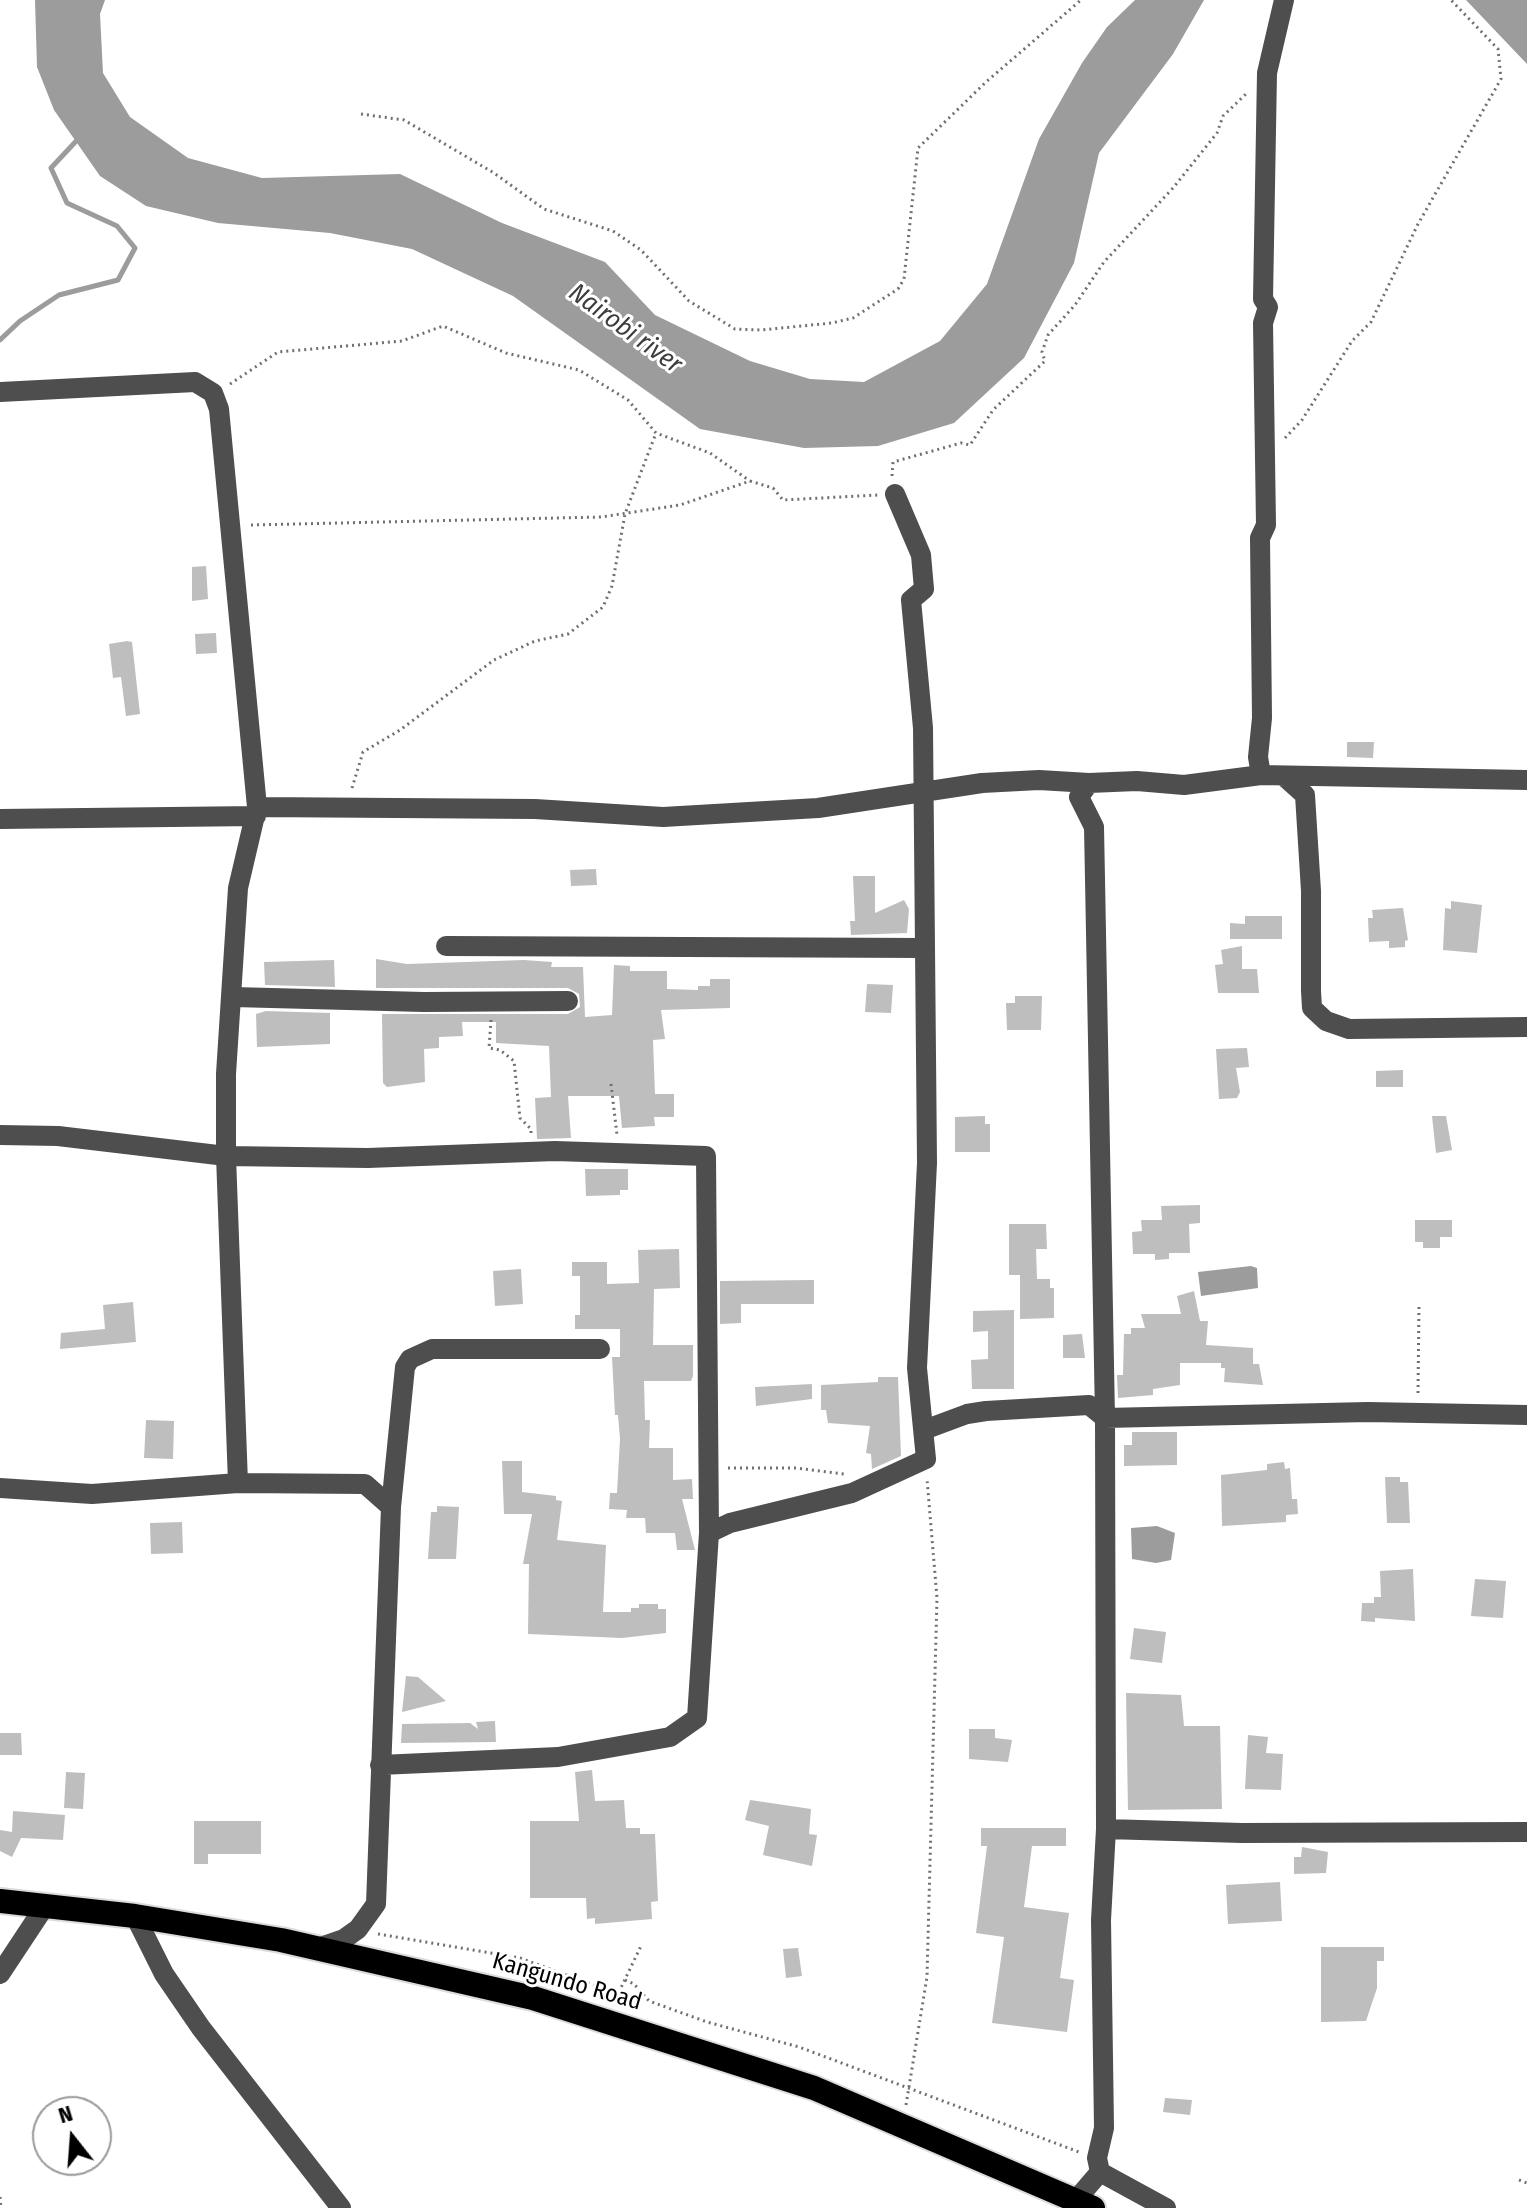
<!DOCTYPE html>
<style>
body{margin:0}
#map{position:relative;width:1527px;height:2208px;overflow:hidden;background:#fff;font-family:"Fira Sans Condensed",sans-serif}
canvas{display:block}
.north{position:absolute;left:32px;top:2096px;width:80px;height:80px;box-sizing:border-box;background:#fff;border:2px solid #999;border-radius:50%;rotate:343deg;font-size:22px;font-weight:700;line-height:32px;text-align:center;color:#000}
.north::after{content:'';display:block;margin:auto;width:28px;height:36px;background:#000;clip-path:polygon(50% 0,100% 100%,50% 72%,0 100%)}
</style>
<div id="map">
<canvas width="1527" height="2208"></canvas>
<div class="north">N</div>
</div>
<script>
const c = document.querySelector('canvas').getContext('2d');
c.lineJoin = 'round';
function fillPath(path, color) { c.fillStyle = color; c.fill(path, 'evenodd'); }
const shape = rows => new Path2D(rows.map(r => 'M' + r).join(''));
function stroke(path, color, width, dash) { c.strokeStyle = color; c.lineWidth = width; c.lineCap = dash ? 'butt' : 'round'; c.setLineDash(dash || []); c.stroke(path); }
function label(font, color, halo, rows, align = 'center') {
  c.font = font + ' "Fira Sans Condensed",sans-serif'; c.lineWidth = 6; c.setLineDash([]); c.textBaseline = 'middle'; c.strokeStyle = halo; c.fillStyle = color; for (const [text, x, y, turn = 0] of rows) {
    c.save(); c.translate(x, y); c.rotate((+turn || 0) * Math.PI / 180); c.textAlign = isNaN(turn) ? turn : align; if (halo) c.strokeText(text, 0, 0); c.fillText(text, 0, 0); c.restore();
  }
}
const water = shape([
 [35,0,105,0,100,14,103,73,130,117,188,158,262,178,400,174,502,223,605,262,655,315,750,361,810,379,864,382,940,341,987,284,1039,139,1082,63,1107,27,1135,0,1204,0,1173,54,1099,153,1074,263,1024,358,954,423,878,446,804,448,700,429,513,296,412,249,330,233,218,223,146,206,100,176,54,110,37,67],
 [1466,0,1527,0,1527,64],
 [1251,1266,1257,1268,1258,1288,1201,1296,1198,1272],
 [1157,1526,1175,1533,1171,1560,1156,1563,1132,1559,1131,1528]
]);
const stream = shape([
 [0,340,20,321,59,295,118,280,135,248,117,226,67,203,51,168,79,138]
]);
const building = shape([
 [206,566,208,599,192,601,192,567],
 [216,633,217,653,196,654,195,634],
 [127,641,132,642,140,714,126,716,121,677,113,678,109,644],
 [1347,742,1374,742,1373,758,1347,757],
 [596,869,597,885,571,886,570,870],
 [853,876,875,876,875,913,904,900,909,909,907,933,851,935,850,921,855,921],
 [1451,901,1482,905,1477,953,1443,950,1445,908,1451,909],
 [1403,908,1408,940,1405,941,1405,947,1389,948,1389,941,1369,942,1368,918,1373,918,1372,910],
 [1245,916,1282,916,1282,939,1230,939,1230,923,1245,924],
 [1242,946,1242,969,1257,969,1259,993,1218,993,1215,965,1223,964,1221,950],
 [376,959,407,964,524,960,552,962,551,967,583,967,585,1017,612,1015,614,965,630,966,630,971,667,971,667,989,698,990,698,986,710,986,710,979,730,979,730,1008,661,1010,665,1039,653,1040,655,1094,674,1094,674,1117,654,1117,655,1126,622,1128,619,1096,568,1096,571,1138,537,1139,535,1098,551,1097,549,1046,496,1043,496,1022,462,1022,463,1036,439,1037,439,1048,424,1049,425,1082,387,1087,383,1083,382,1014,568,1014,580,1007,579,994,568,988,376,988],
 [334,960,335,987,265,985,264,962],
 [867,984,893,985,891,1013,865,1012],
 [1015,996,1042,996,1041,1030,1007,1030,1006,1003,1015,1003],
 [266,1011,330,1013,330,1044,257,1047,256,1014],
 [1247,1048,1249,1067,1236,1068,1240,1092,1237,1098,1219,1099,1216,1049],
 [1403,1070,1403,1087,1376,1087,1376,1071],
 [985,1116,985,1124,990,1124,990,1152,955,1152,955,1117],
 [1432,1116,1446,1116,1452,1150,1436,1153],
 [585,1169,628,1169,628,1190,620,1190,620,1195,586,1196],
 [1200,1205,1200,1223,1189,1224,1190,1253,1169,1253,1169,1259,1155,1260,1155,1254,1133,1254,1132,1232,1142,1231,1141,1220,1162,1220,1161,1206],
 [1415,1220,1452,1220,1452,1237,1440,1237,1440,1248,1423,1248,1423,1242,1415,1242],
 [1009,1224,1046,1224,1047,1249,1036,1249,1037,1279,1050,1279,1050,1288,1054,1288,1054,1318,1020,1319,1020,1275,1009,1275],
 [679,1249,680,1288,654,1289,653,1345,693,1345,693,1376,691,1381,644,1381,645,1420,650,1420,649,1448,673,1448,673,1480,692,1479,693,1499,682,1499,695,1550,677,1550,675,1533,646,1533,645,1518,626,1518,627,1510,609,1509,610,1493,617,1493,620,1439,618,1415,615,1415,612,1357,620,1357,620,1329,575,1329,575,1315,580,1315,580,1276,572,1276,572,1262,607,1262,607,1284,639,1283,638,1250],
 [521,1269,523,1304,495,1306,493,1271],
 [814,1280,814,1304,741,1304,741,1323,720,1324,720,1281],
 [1194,1291,1200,1321,1208,1321,1206,1345,1253,1348,1253,1364,1259,1364,1263,1385,1224,1382,1225,1368,1221,1368,1221,1363,1180,1363,1180,1385,1153,1389,1153,1395,1118,1398,1117,1375,1123,1375,1124,1334,1131,1334,1131,1328,1145,1328,1141,1314,1181,1314,1177,1296],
 [133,1302,136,1342,60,1349,61,1333,105,1329,103,1305],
 [1014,1310,1014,1389,972,1389,971,1360,988,1359,988,1331,973,1332,973,1311],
 [1082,1334,1085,1358,1063,1358,1063,1335],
 [878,1377,898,1377,901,1456,872,1469,871,1454,866,1453,870,1426,828,1423,826,1410,821,1410,821,1385,878,1382],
 [812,1384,812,1399,756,1406,755,1387],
 [146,1420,174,1421,173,1459,144,1458],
 [1132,1432,1177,1432,1177,1465,1124,1466,1124,1445,1132,1445],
 [502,1461,522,1461,522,1492,556,1496,556,1500,562,1501,557,1540,606,1545,603,1612,631,1612,631,1608,639,1608,639,1604,658,1604,658,1609,666,1609,666,1633,622,1638,528,1634,529,1564,523,1564,532,1514,504,1514],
 [1284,1462,1285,1469,1290,1468,1292,1499,1297,1499,1298,1514,1286,1515,1286,1522,1222,1526,1221,1475,1267,1470,1267,1464],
 [1385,1477,1400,1477,1400,1482,1408,1482,1410,1523,1387,1523],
 [437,1506,459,1507,456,1559,428,1559,431,1512,437,1512],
 [182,1522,183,1553,151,1554,150,1523],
 [1413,1569,1415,1621,1375,1618,1375,1622,1361,1621,1362,1603,1374,1603,1374,1597,1381,1597,1380,1571],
 [1475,1579,1506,1581,1503,1618,1471,1616],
 [1134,1628,1166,1632,1162,1663,1130,1659],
 [406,1676,418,1677,446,1701,402,1712],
 [1126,1693,1181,1695,1184,1726,1220,1726,1222,1809,1128,1810],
 [495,1721,496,1742,401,1743,402,1724,470,1723,478,1729,476,1722],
 [969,1729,995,1729,995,1738,1012,1740,1008,1762,969,1759],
 [0,1733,21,1733,22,1755,0,1755],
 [1248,1735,1268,1737,1266,1753,1283,1754,1281,1790,1245,1789],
 [592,1770,595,1801,624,1800,626,1828,640,1828,640,1834,655,1834,658,1901,651,1902,652,1919,595,1924,595,1918,587,1919,586,1898,530,1898,530,1821,579,1821,575,1772],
 [66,1772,85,1773,83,1809,64,1808],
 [750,1800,811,1809,809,1834,817,1835,812,1866,763,1855,769,1826,745,1820],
 [13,1811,65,1815,63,1840,21,1838,12,1857,0,1851,0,1830,12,1832],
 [194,1821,261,1821,261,1854,208,1854,208,1864,194,1864],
 [981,1828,1066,1828,1066,1846,1032,1846,1024,1907,1069,1913,1060,1978,1074,1980,1067,2032,992,2023,1004,1937,976,1933,987,1846,981,1846],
 [1302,1847,1328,1852,1326,1873,1294,1874,1294,1857,1301,1857],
 [1280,1882,1282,1921,1228,1924,1226,1885],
 [1321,1947,1384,1947,1384,1961,1377,1961,1377,1988,1366,2021,1321,2022],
 [798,1948,802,1976,786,1978,783,1949],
 [1165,2098,1192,2100,1190,2115,1163,2112]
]);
const path = shape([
 [361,114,404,120,494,173,544,209,613,231,641,250,689,301,735,329,761,330,832,323,853,318,898,289,904,279,918,148,986,82,1081,0],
 [230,384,278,352,402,341,443,326,506,353,579,370,628,400,656,433,710,453,750,481],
 [1285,438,1302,420,1352,341,1371,322,1418,224,1501,79,1498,49,1451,0],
 [892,476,893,462,961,443,970,445,993,410,1045,361,1042,352,1048,335,1075,305,1104,262,1173,188,1217,133,1223,116,1247,93],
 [251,525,601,517,680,505,750,481,773,488,783,500,878,495],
 [352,788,363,752,400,730,494,660,535,641,568,634,603,607,612,586,625,514,656,433],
 [491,1020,489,1048,500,1050,514,1061,520,1118,531,1129,531,1135],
 [611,1084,617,1135],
 [1418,1393,1419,1304],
 [728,1468,796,1468,844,1474],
 [378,1934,520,1958,618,1994],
 [625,1980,634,1984,649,2001,707,2022,799,2047,1079,2152],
 [553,1981,569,1979],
 [620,2004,618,1994,641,1946],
 [906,2105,927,1977,937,1598,927,1479],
 [1519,2180,1527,2183],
 [0,2197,1,2208]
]);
const minor = shape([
 [0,392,195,382,213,393,219,409,257,807,238,888,226,1074,226,1156,238,1483],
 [895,494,921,555,924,589,911,600,923,728,925,948],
 [1261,775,1258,757,1262,718,1260,538,1266,525,1263,323,1268,307,1263,299,1267,73,1284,0],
 [1286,778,1305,795,1311,891,1311,991,1312,1008,1326,1021,1349,1029,1527,1027],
 [257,807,535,809,663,817,818,808,982,783,1039,780,1089,783],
 [0,819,256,816],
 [446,946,925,948,927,1163,917,1368,926,1459,852,1493,730,1523,709,1533],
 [233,997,424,1002,568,1001],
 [0,1135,58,1136,226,1156,368,1158,555,1151,706,1156,709,1533,697,1718,670,1737,558,1757,380,1765],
 [924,1430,967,1414,986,1411,1089,1405,1105,1418,1368,1412,1527,1415],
 [0,1488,92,1494,238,1483,365,1484,391,1507],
 [1106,1829,1242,1833,1527,1832],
 [135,1916,164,1974,201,2028,341,2208],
 [315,1949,344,1939,358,1929,376,1904,391,1507,405,1367,410,1359,432,1349,600,1349],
 [0,1974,45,1906],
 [1100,2172,1166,2208],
 [1076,2200,1100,2172,1097,2158,1104,2128,1101,1920,1106,1829,1105,1418,1095,879,1094,827,1079,797,1089,783,1137,781,1184,785,1261,775,1527,780]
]);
const highway = shape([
 [0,1901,135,1916,281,1940,533,1998,814,2088,1093,2208]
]);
const streetNames = [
 ["Kangundo Road",567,1982,16]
];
const waterNames = [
 ["Nairobi river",625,329,36]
];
fillPath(water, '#9c9c9c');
stroke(stream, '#9c9c9c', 5);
fillPath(building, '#bebebe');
stroke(highway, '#dbdbdb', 28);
stroke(path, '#707070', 3, [2, 4]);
stroke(minor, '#4e4e4e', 20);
stroke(highway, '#000', 24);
label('24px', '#000', '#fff', streetNames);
label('italic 26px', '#3d3d3d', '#fff', waterNames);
</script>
